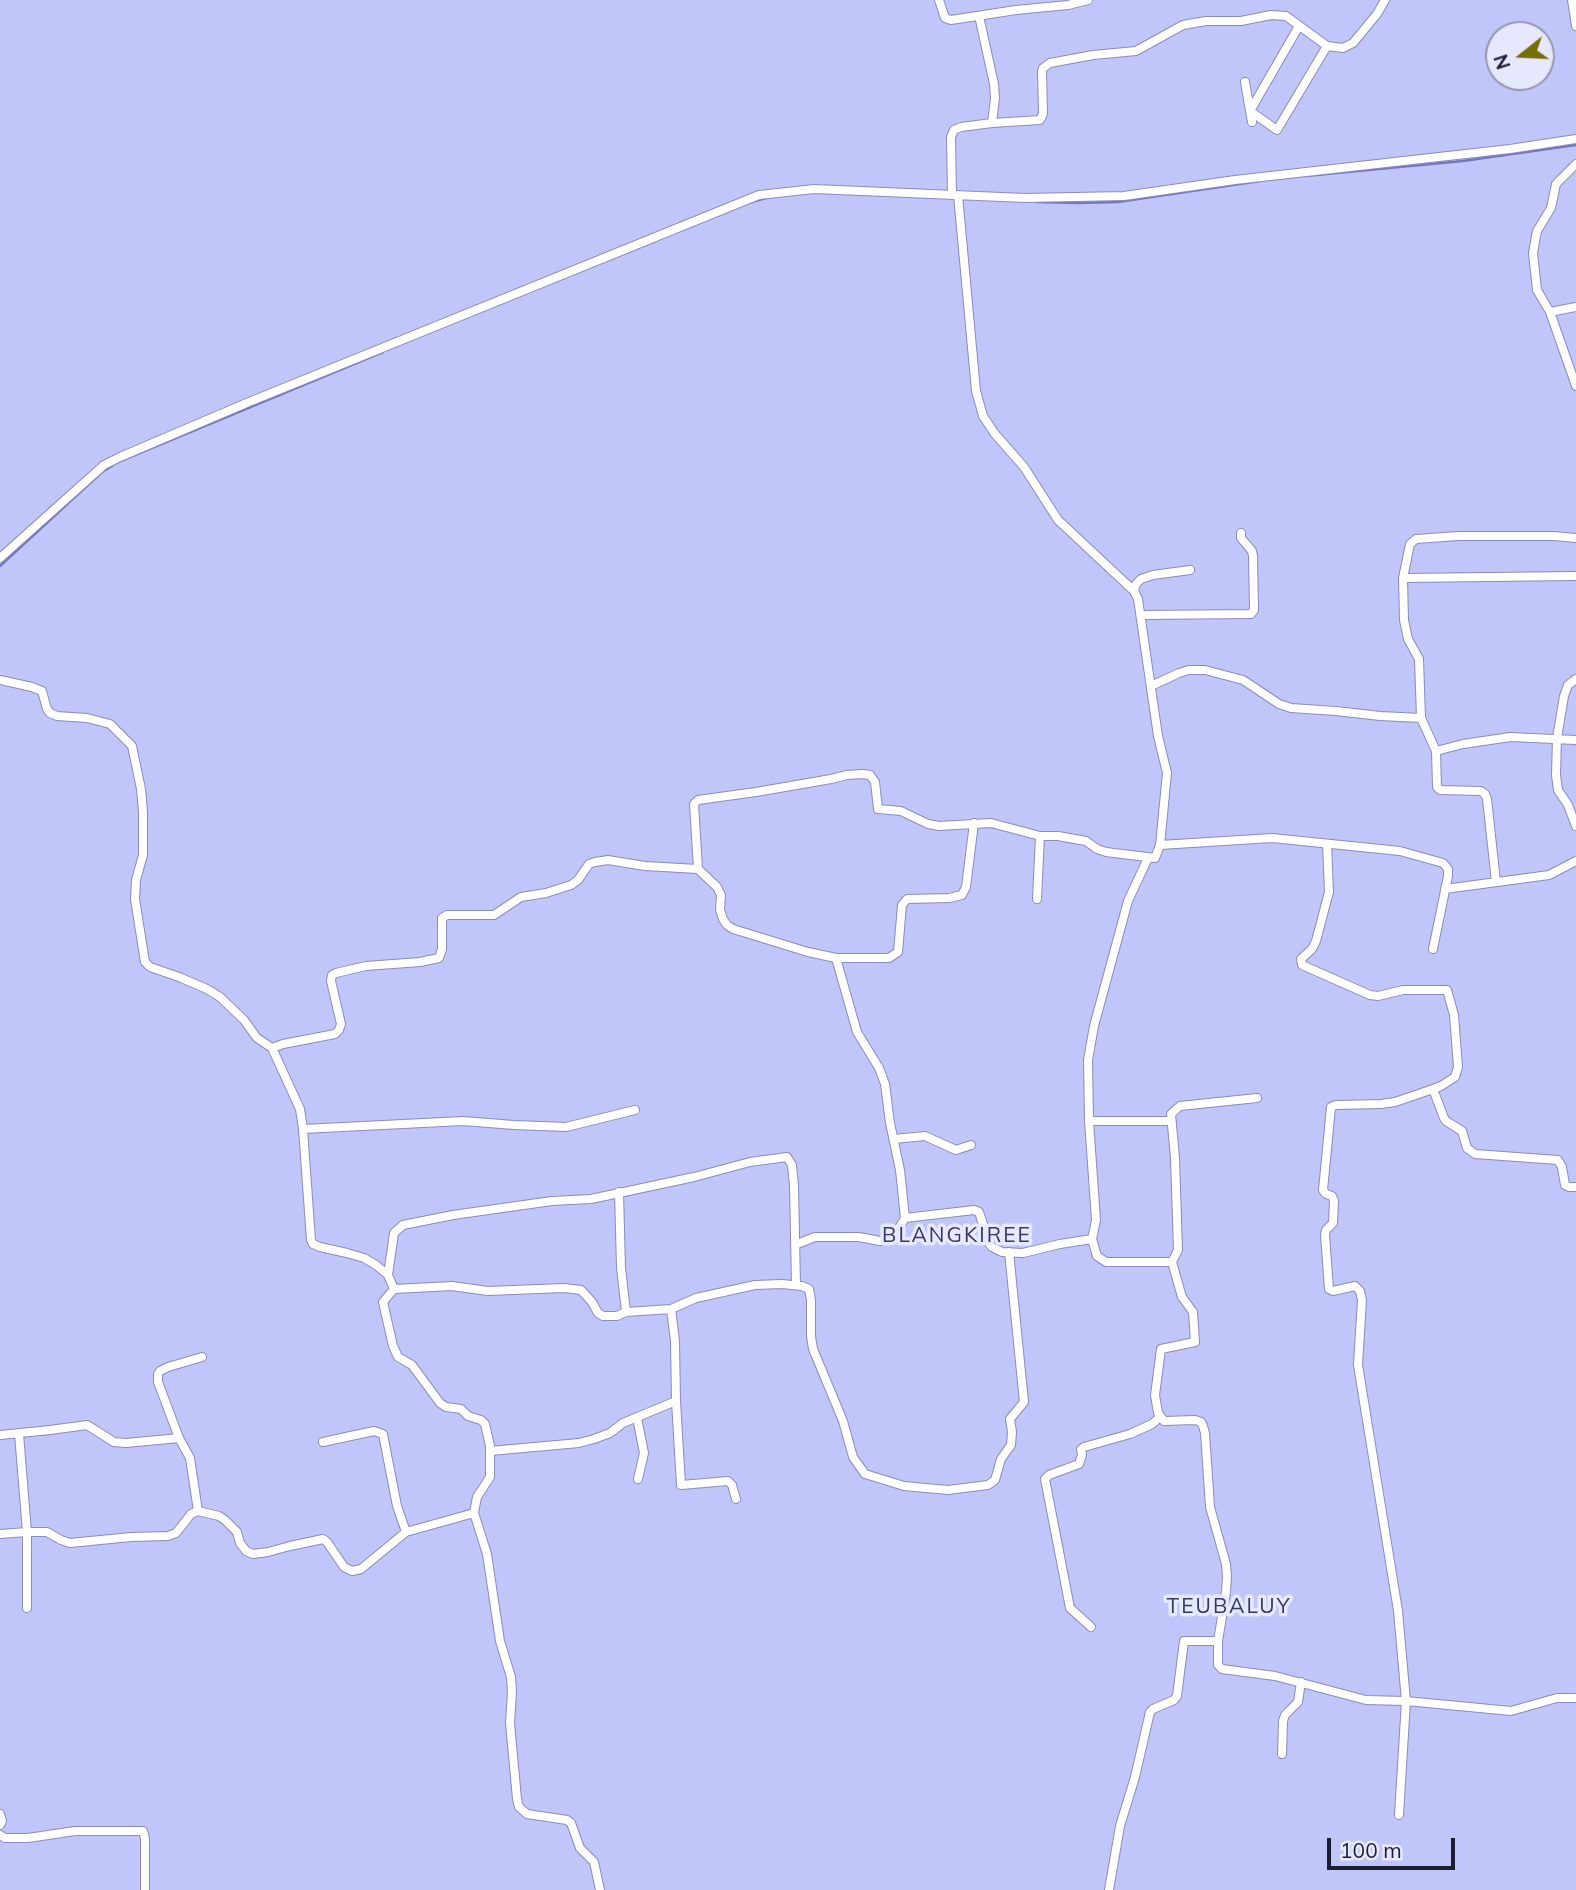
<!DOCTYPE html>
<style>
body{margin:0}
#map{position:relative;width:1576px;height:1890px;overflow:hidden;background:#c0c5fa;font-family:Mulish,sans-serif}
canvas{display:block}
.north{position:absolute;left:1485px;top:21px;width:70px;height:70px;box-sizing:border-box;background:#e6e8fe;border:2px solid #9697ac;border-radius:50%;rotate:252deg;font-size:19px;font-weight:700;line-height:28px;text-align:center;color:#1d1d31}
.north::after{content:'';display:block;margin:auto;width:24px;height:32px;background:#786c05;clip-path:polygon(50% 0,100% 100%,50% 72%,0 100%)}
.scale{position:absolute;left:1327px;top:1838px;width:128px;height:32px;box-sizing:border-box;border:4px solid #1d1d31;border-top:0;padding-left:9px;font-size:21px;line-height:24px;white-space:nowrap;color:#1d1d31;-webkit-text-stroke:5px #e6e8fe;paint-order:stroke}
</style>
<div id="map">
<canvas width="1576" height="1890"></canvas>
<div class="north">N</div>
<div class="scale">100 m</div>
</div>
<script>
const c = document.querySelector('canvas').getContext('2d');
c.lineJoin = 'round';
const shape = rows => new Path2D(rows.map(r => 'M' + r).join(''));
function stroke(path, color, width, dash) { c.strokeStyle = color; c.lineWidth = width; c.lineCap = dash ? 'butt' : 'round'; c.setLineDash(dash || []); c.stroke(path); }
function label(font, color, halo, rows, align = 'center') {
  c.font = font + ' Mulish,sans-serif'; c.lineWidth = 7; c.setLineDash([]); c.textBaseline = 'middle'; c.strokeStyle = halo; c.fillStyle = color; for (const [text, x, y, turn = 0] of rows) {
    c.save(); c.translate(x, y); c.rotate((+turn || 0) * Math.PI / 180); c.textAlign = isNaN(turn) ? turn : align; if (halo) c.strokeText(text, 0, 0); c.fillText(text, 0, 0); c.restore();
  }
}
const stream = shape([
 [1305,176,1463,161,1576,145],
 [752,202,766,198],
 [1037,202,1078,203,1118,202,1260,181],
 [118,462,383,352],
 [0,566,102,472,112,466]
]);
const minor = shape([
 [939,0,945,18,951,20,1016,10,1068,5,1088,0],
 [1572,0,1576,26],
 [979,16,994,84,995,98,992,123],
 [1299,26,1250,111,1277,130,1327,46],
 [1245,82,1252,122],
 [1576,164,1556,184,1551,208,1537,231,1533,253,1537,290,1550,312,1576,386],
 [952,195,951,137,954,130,961,127,992,123,1040,120,1043,114,1042,71,1043,68,1050,63,1093,55,1136,51,1183,25,1206,21,1241,21,1271,15,1286,16,1327,46,1343,48,1353,43,1377,14,1385,0],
 [1550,312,1576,307],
 [0,558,104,465,120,457,249,402,759,195,814,189,1025,198,1124,196,1235,180,1510,149,1576,139],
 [1403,578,1410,544,1416,539,1458,536,1554,536,1576,538],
 [1134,591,1136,584,1141,579,1153,575,1190,570],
 [1141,615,1251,614,1254,610,1253,556,1252,551,1241,538,1241,533],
 [1576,679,1568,685,1564,696,1557,738,1556,775,1558,790,1568,805,1576,826],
 [0,680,32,687,42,691,47,709,50,713,57,716,87,718,110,724,132,746,141,789,143,812,143,855,136,880,135,899,145,962,150,967,179,977,207,989,220,997,244,1020,257,1038,272,1048,300,1109,303,1129,311,1240,313,1244,320,1247,347,1253,364,1258,376,1265,388,1275,394,1289],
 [1151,686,1179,673,1189,670,1205,670,1243,680,1279,704,1291,708,1336,711,1380,716,1421,718],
 [1436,751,1463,744,1510,737,1576,740],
 [1327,844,1329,892,1316,941,1312,949,1301,959,1302,965,1370,995,1378,996,1403,990,1447,990,1454,1015,1458,1067,1455,1077,1441,1086,1433,1089,1444,1118,1446,1121,1462,1131,1467,1148,1475,1154,1558,1160,1562,1167,1565,1185,1569,1187,1576,1187],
 [1160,845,1272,838,1400,851,1443,863,1448,869,1448,876,1433,949],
 [698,869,717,887,721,895,720,910,723,919,727,925,733,929,808,952,836,958,889,958,898,952,902,905,907,899,949,898,962,895,966,887,974,823],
 [1496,882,1487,799,1485,794,1481,791,1440,790,1437,787,1436,751,1421,718,1419,659,1408,639,1404,620,1403,578,1576,576],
 [1445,889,1549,875,1576,861],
 [1037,899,1040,836],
 [272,1048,283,1044,335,1034,339,1030,341,1024,331,981,332,975,336,973,366,966,420,962,439,958,442,949,442,918,447,915,494,915,521,897,546,893,571,885,578,880,589,864,595,862,608,860,645,866,698,869,694,804,698,800,756,792,831,779,847,775,862,774,870,775,875,782,878,809,901,811,928,824,939,826,991,823,1040,836,1058,836,1086,841,1097,849,1106,852,1155,858,1160,845,1167,773,1158,736,1138,599,1134,591,1058,520,1024,467,995,434,983,416,976,391,958,195],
 [1089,1121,1171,1121],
 [303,1129,463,1121,514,1125,566,1127,635,1110],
 [894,1139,925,1136,956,1150,971,1145],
 [619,1192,621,1268,626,1312,671,1309,696,1298,755,1285,782,1284,802,1286,809,1289,811,1300,811,1336,813,1349,843,1421,853,1457,865,1474,904,1486,948,1490,988,1485,995,1480,1001,1459,1011,1445,1012,1432,1010,1419,1024,1402,1009,1252],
 [905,1218,974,1210,979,1212,989,1243,992,1247,1002,1252,1023,1253,1060,1244,1092,1239],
 [797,1244,815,1237,859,1237,880,1241,889,1239,895,1235,905,1218,900,1170,890,1123,885,1084,879,1068,857,1032,836,958],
 [1172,1262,1178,1250,1175,1158,1171,1114,1180,1106,1257,1098],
 [388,1275,394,1233,403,1225,453,1215,552,1201,591,1199,694,1177,750,1162,787,1157,792,1165,794,1186,796,1285],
 [671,1309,675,1341,676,1401,681,1485,728,1481,732,1485,736,1499],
 [637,1418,644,1453,638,1479],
 [19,1434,27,1532,27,1608],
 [0,1435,50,1430,87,1425,114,1442,126,1443,179,1438,190,1458,198,1511],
 [179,1438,158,1382,158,1374,160,1371,168,1367,202,1357],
 [323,1442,374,1431,383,1434,397,1506,406,1532],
 [490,1451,579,1443,594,1439,610,1433,623,1423,676,1401],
 [0,1534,27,1532,47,1532,61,1540,70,1543,131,1537,168,1536,176,1533,191,1514,198,1511,219,1516,225,1520,237,1532,240,1543,246,1551,253,1554,268,1552,290,1546,323,1539,327,1542,344,1567,352,1571,361,1569,406,1532,474,1513],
 [1091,1627,1070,1608,1045,1479,1049,1475,1079,1464,1082,1455,1081,1449,1084,1447,1130,1434,1152,1424,1160,1417],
 [1218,1641,1218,1665,1222,1669,1275,1676,1366,1700,1406,1701,1511,1711,1557,1698,1576,1698],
 [1282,1754,1283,1721,1285,1715,1298,1702,1301,1682],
 [0,1814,2,1821,0,1825],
 [1399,1815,1406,1701,1398,1611,1358,1365,1362,1300,1360,1291,1355,1286,1333,1291,1329,1289,1325,1235,1326,1230,1333,1223,1334,1201,1332,1196,1326,1194,1323,1190,1331,1107,1336,1105,1381,1104,1395,1102,1433,1089],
 [0,1835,5,1838,28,1838,75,1831,143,1831,145,1838,145,1890],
 [600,1890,594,1862,580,1848,571,1823,567,1820,527,1814,519,1807,517,1799,510,1723,512,1691,511,1677,500,1641,487,1554,474,1513,477,1497,490,1477,490,1446,485,1424,481,1420,468,1416,461,1409,446,1407,440,1403,412,1365,398,1357,393,1346,383,1302,394,1289,452,1286,488,1291,564,1288,581,1290,592,1302,598,1313,603,1316,617,1316,626,1312],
 [1109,1890,1120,1826,1135,1777,1150,1712,1153,1709,1174,1700,1177,1696,1184,1641,1218,1641,1226,1592,1227,1576,1226,1564,1210,1507,1205,1433,1203,1426,1201,1422,1195,1420,1164,1421,1158,1413,1155,1395,1161,1349,1195,1342,1193,1312,1182,1297,1172,1262,1106,1262,1097,1256,1092,1239,1096,1220,1089,1121,1088,1060,1094,1026,1128,901,1148,858]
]);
const quarterNames = [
 ["BLANGKIREE",957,1236],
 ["TEUBALUY",1229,1607]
];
stroke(stream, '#7577c0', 2.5);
stroke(minor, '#898cbe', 10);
stroke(minor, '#fff', 8);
c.letterSpacing = '2px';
label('21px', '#363763', '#e6e8fe', quarterNames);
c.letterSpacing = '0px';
</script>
